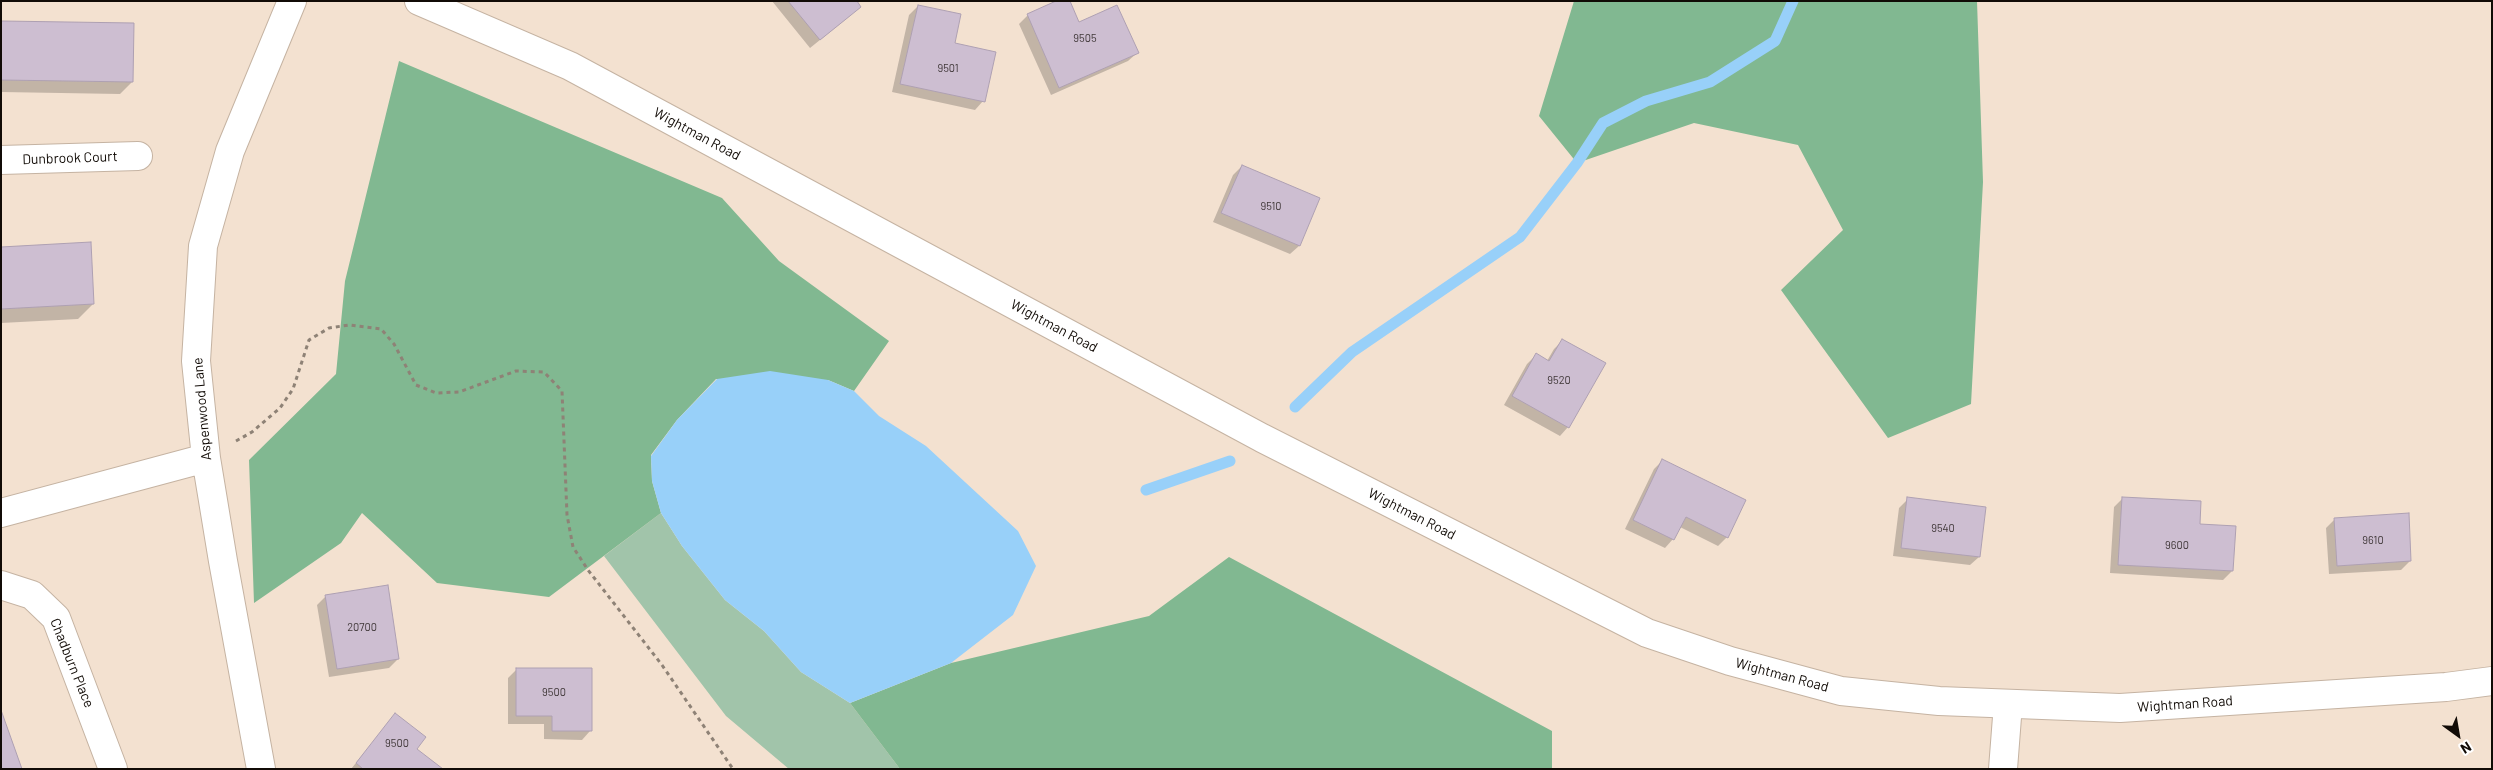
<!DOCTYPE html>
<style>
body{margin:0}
#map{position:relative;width:2493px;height:770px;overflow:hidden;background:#f3e1d0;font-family:Barlow,sans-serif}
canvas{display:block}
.frame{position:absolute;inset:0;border:2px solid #110b06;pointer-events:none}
.north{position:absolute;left:2433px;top:710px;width:50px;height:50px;-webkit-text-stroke:4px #fff;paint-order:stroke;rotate:148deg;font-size:14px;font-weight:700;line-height:20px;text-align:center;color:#110b06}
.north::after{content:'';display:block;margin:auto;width:18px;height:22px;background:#110b06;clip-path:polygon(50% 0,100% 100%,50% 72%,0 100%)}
</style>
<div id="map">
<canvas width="2493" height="770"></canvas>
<div class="frame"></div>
<div class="north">N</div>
</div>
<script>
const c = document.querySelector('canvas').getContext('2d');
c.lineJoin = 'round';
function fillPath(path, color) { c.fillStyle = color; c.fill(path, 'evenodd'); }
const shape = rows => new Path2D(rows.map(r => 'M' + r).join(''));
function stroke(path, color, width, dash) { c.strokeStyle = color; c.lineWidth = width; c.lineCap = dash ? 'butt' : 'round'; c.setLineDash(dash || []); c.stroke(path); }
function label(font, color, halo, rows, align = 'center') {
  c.font = font + ' Barlow,sans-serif'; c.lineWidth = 4; c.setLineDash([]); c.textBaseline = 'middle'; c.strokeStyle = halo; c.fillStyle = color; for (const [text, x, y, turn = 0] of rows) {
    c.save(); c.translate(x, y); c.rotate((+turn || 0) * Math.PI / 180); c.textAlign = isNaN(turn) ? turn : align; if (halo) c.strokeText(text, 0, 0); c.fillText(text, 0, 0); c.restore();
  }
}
const green = shape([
 [661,513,682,546,725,600,764,631,801,672,850,703,900,769,789,769,726,716,604,556]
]);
const forest = shape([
 [1574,1,1977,1,1983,182,1971,404,1888,438,1781,290,1843,230,1798,145,1694,123,1577,163,1539,116],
 [399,61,722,198,779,261,889,341,854,391,828,380,716,379,677,420,651,455,652,481,661,513,549,597,437,583,362,513,341,543,254,603,249,460,336,374,345,281],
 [1229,557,1552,731,1552,769,900,769,850,703,951,663,1149,616]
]);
const water = shape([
 [770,371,828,380,854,391,879,416,926,446,1018,531,1036,566,1013,615,951,663,850,703,801,672,764,631,725,600,682,546,661,513,652,481,651,456,677,420,717,379]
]);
const shadow = shape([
 [772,1,855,1,851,15,810,48],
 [918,6,953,44,983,101,975,110,892,92,909,15],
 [1028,15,1078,24,1137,53,1128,61,1051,95,1019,24],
 [1,22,132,82,120,94,1,92],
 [1242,166,1319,199,1299,246,1290,254,1213,222,1233,175],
 [1,248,93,304,78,319,1,323],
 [1563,340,1568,427,1560,436,1504,405,1527,364,1536,355,1547,361,1554,349],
 [1663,460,1727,537,1718,546,1680,527,1673,539,1665,548,1625,529,1654,469],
 [2123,498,2198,525,2232,571,2223,580,2110,573,2114,507],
 [1908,499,1979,557,1970,565,1893,556,1899,508],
 [2335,519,2410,561,2401,570,2329,574,2326,528],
 [326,596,398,659,389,668,329,677,317,605],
 [517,669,590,731,582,740,544,739,544,724,508,724,508,678],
 [395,715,415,749,440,769,351,769]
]);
const stream = shape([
 [1295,407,1352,352,1520,237,1577,163,1603,123,1646,101,1710,82,1775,41,1793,1],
 [1146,490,1230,461]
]);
const building = shape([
 [788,1,857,1,861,7,820,40,788,1],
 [1056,1,1070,1,1079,22,1117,5,1139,53,1059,88,1027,14,1056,1],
 [918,5,961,14,955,43,996,52,985,102,900,84,918,5],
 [1,21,134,23,133,82,1,80,1,21],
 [1242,165,1320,198,1300,246,1221,213,1242,165],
 [91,242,94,304,1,309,1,247,91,242],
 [1562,339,1606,363,1569,428,1512,396,1536,353,1549,361,1562,339],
 [1662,459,1746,500,1728,538,1686,517,1674,540,1633,520,1662,459],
 [1907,497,1986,507,1980,557,1901,548,1907,497],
 [2122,497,2201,501,2200,524,2236,526,2233,571,2118,565,2122,497],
 [2409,513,2411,561,2337,566,2334,518,2409,513],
 [388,585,399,659,337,669,325,595,388,585],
 [516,668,592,668,592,731,552,731,552,716,516,716,516,668],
 [1,710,22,769,1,769,1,710],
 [395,713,426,737,417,749,443,769,363,769,356,763,395,713]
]);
const path = shape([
 [236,441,252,432,280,408,293,389,309,340,329,328,349,325,381,329,394,344,416,385,436,393,459,392,516,371,544,372,562,391,567,515,573,547,588,570,662,665,733,769]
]);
const minor = shape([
 [1,160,138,156],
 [1,513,206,458],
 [1,585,32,595,56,618,113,769],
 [261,769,223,561,206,458,196,361,203,246,230,151,292,1],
 [2003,769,2008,704]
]);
const major = shape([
 [419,1,570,66,1262,438,1647,633,1730,661,1841,691,1939,701,2120,708,2446,687,2492,681]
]);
const numberNames = [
 ["9505",1085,38],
 ["9501",948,68],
 ["9510",1271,206],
 ["9520",1559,380],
 ["9540",1943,528],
 ["9610",2373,540],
 ["9600",2177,545],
 ["20700",362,627],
 ["9500",554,692],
 ["9500",397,743]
];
const streetNames = [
 ["Wightman Road",697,134,28],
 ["Dunbrook Court",70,158,-2],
 ["Wightman Road",1054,326,28],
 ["Aspenwood Lane",202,409,-95],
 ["Wightman Road",1412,514,27],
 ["Chadburn Place",72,663,68],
 ["Wightman Road",1782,675,15],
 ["Wightman Road",2185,704,-4]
];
fillPath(green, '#a1c4aa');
fillPath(forest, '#81b891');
fillPath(water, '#98d0f9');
fillPath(shadow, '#0003');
stroke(stream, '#98d0f9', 11);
fillPath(building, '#cdbed1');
stroke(building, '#aea0b2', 1);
stroke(minor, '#c5b3a2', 30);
stroke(major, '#c5b3a2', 30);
stroke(path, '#8e8276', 3, [4, 4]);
stroke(minor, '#fff', 28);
stroke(major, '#fff', 28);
label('11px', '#403839', null, numberNames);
label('14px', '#110b06', '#fff', streetNames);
</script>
